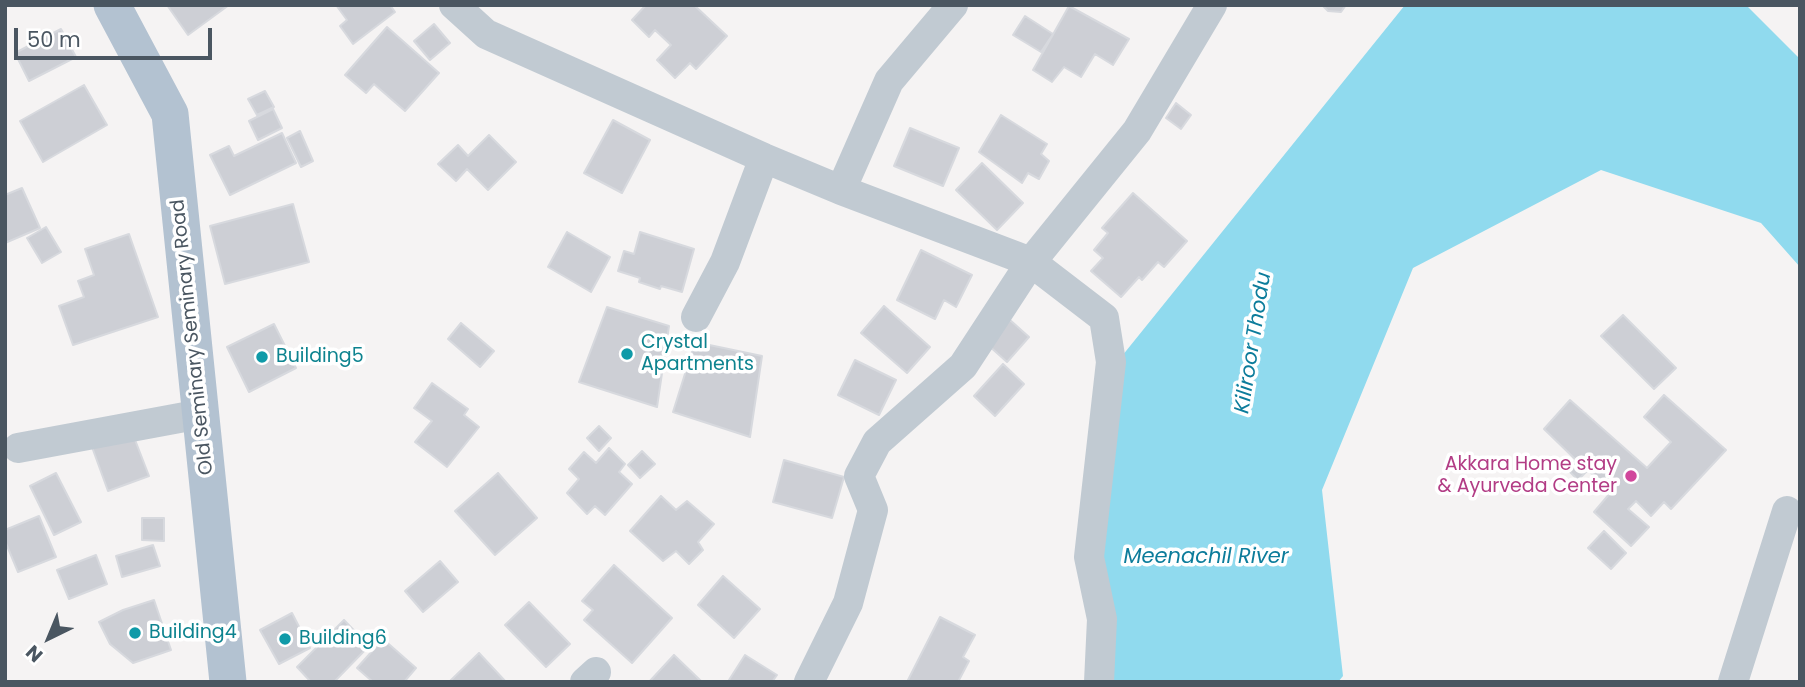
<!DOCTYPE html>
<style>
body{margin:0}
#map{position:relative;width:1805px;height:687px;overflow:hidden;background:#f5f3f3;font-family:Poppins,sans-serif}
canvas{display:block}
.frame{position:absolute;inset:0;border:7px solid #4a5661;pointer-events:none}
.north{position:absolute;left:14px;top:603px;width:70px;height:70px;-webkit-text-stroke:5px #fff;paint-order:stroke;rotate:223deg;font-size:19px;font-weight:700;line-height:28px;text-align:center;color:#4a5661}
.north::after{content:'';display:block;margin:auto;width:24px;height:32px;background:#4a5661;clip-path:polygon(50% 0,100% 100%,50% 72%,0 100%)}
.scale{position:absolute;left:14px;top:28px;width:198px;height:32px;box-sizing:border-box;border:4px solid #4a5661;border-top:0;padding-left:9px;font-size:21px;line-height:24px;white-space:nowrap;color:#4a5661;-webkit-text-stroke:5px #fff;paint-order:stroke}
</style>
<div id="map">
<canvas width="1805" height="687"></canvas>
<div class="frame"></div>
<div class="north">N</div>
<div class="scale">50 m</div>
</div>
<script>
const c = document.querySelector('canvas').getContext('2d');
c.lineJoin = 'round';
function fillPath(path, color) { c.fillStyle = color; c.fill(path, 'evenodd'); }
const shape = rows => new Path2D(rows.map(r => 'M' + r).join(''));
function stroke(path, color, width, dash) { c.strokeStyle = color; c.lineWidth = width; c.lineCap = dash ? 'butt' : 'round'; c.setLineDash(dash || []); c.stroke(path); }
function label(font, color, halo, rows, align = 'center') {
  c.font = font + ' Poppins,sans-serif'; c.lineWidth = 7; c.setLineDash([]); c.textBaseline = 'middle'; c.strokeStyle = halo; c.fillStyle = color; for (const [text, x, y, turn = 0] of rows) {
    c.save(); c.translate(x, y); c.rotate((+turn || 0) * Math.PI / 180); c.textAlign = isNaN(turn) ? turn : align; if (halo) c.strokeText(text, 0, 0); c.fillText(text, 0, 0); c.restore();
  }
}
const water = shape([
 [1405,5,1746,5,1800,59,1800,267,1761,223,1601,170,1413,268,1322,490,1343,676,1338,682,1102,682,1080,560,1122,356]
]);
const building = shape([
 [167,5,229,5,188,35,167,5],
 [336,5,390,5,395,12,353,44,340,26,347,20,336,5],
 [646,5,694,5,727,36,696,69,690,63,675,78,657,60,671,45,655,30,649,37,632,20,646,5],
 [1322,5,1346,5,1341,12,1328,11,1322,5],
 [1069,6,1129,39,1113,65,1095,54,1081,77,1064,67,1052,82,1033,70,1069,6],
 [1025,16,1053,34,1041,52,1013,35,1025,16],
 [434,24,450,43,430,60,414,41,434,24],
 [387,27,439,73,405,111,374,84,366,93,345,75,387,27],
 [61,29,76,57,29,81,15,53,61,29],
 [84,85,107,125,43,162,20,121,84,85],
 [265,91,274,107,257,115,248,99,265,91],
 [1176,103,1191,115,1181,129,1166,118,1176,103],
 [273,109,282,128,258,140,249,121,273,109],
 [1001,115,1047,144,1041,154,1049,161,1039,179,1028,173,1022,183,979,152,1001,115],
 [613,120,650,140,622,193,584,173,613,120],
 [910,128,959,148,943,186,894,166,910,128],
 [300,131,313,161,301,167,287,138,300,131],
 [282,133,296,163,230,195,210,155,229,146,234,156,282,133],
 [489,135,516,162,488,190,467,169,456,181,438,164,458,145,468,156,489,135],
 [982,163,1023,203,997,230,956,190,982,163],
 [22,188,40,228,5,243,5,195,22,188],
 [1133,193,1187,241,1164,267,1158,262,1142,280,1139,277,1121,297,1091,271,1103,258,1094,250,1108,233,1102,228,1133,193],
 [293,204,309,262,225,284,210,226,293,204],
 [46,227,61,252,42,263,27,238,46,227],
 [567,232,610,257,591,292,548,267,567,232],
 [640,232,694,249,682,292,661,286,660,289,639,282,640,278,618,271,624,251,634,254,640,232],
 [129,234,158,317,73,345,59,306,84,297,78,281,94,275,85,249,129,234],
 [921,250,972,275,956,307,944,300,935,319,897,300,921,250],
 [884,306,930,347,907,373,861,333,884,306],
 [607,307,669,326,657,407,579,382,607,307],
 [1623,315,1676,368,1654,389,1601,336,1623,315],
 [1010,320,1029,337,1007,362,988,345,1010,320],
 [461,323,494,351,480,367,448,339,461,323],
 [274,324,296,368,249,392,227,347,274,324],
 [695,342,762,356,750,437,673,412,695,342],
 [855,360,896,380,879,415,838,395,855,360],
 [1003,364,1024,384,995,416,974,396,1003,364],
 [432,383,468,409,464,415,479,427,447,467,415,442,432,421,414,408,432,383],
 [1664,395,1726,450,1671,509,1664,502,1651,516,1636,501,1628,509,1649,527,1631,546,1594,512,1611,492,1588,470,1578,480,1567,469,1576,460,1544,429,1570,400,1647,468,1671,442,1644,417,1664,395],
 [599,426,611,438,599,451,587,438,599,426],
 [132,432,149,476,108,491,92,447,132,432],
 [609,448,625,464,619,472,632,484,605,515,595,506,587,514,567,493,579,479,569,469,584,452,596,463,609,448],
 [642,451,655,464,640,478,628,465,642,451],
 [784,460,844,477,832,518,773,502,784,460],
 [56,473,81,522,54,535,30,486,56,473],
 [498,473,537,518,495,555,455,511,498,473],
 [661,496,676,510,687,501,714,524,698,542,703,550,689,564,676,551,663,561,630,531,661,496],
 [39,516,56,557,18,572,5,541,5,530,39,516],
 [142,518,164,518,164,541,142,540,142,518],
 [1604,531,1626,553,1611,569,1588,548,1604,531],
 [153,545,160,566,122,577,116,556,153,545],
 [96,555,107,584,69,599,57,570,96,555],
 [440,561,458,582,423,612,405,591,440,561],
 [614,565,672,618,632,663,584,620,593,610,582,601,614,565],
 [723,576,760,609,734,638,698,605,723,576],
 [154,600,171,650,133,663,110,644,99,622,123,610,154,600],
 [529,602,570,644,546,667,505,625,529,602],
 [292,613,310,648,279,664,260,630,292,613],
 [940,617,975,635,963,657,969,661,958,682,907,682,940,617],
 [344,620,369,646,334,682,311,682,297,667,344,620],
 [383,639,416,668,404,682,373,682,357,668,383,639],
 [479,653,506,682,449,682,479,653],
 [674,655,701,681,701,682,649,682,674,655],
 [745,655,777,675,772,682,732,682,729,680,745,655]
]);
const minor = shape([
 [454,5,486,34,764,158,841,190,1031,262,1104,318,1111,362,1089,557,1102,619,1099,682],
 [841,190,889,81,953,5],
 [696,317,725,262,764,158],
 [18,448,201,414],
 [585,682,596,672],
 [809,682,848,603,873,510,859,476,877,442,963,366,1031,262,1137,131,1212,5],
 [1733,682,1787,511]
]);
const major = shape([
 [112,5,170,114,228,682]
]);
const markers = [
 [627,354,7,"#0f9aa8"],
 [262,357,7,"#0f9aa8"],
 [1631,476,7,"#d1479c"],
 [135,633,7,"#0f9aa8"],
 [285,639,7,"#0f9aa8"]
];
const streetNames = [
 ["Old Seminary Seminary Road",193,337,-96]
];
const cultureNames = [
 ["Crystal",641,343],
 ["Apartments",641,365],
 ["Building5",276,357],
 ["Building4",149,633],
 ["Building6",299,639]
];
const hotelNames = [
 ["Akkara Home stay",1617,465],
 ["& Ayurveda Center",1617,487]
];
const waterNames = [
 ["Kiliroor Thodu",1254,343,-81],
 ["Meenachil River",1206,558]
];
fillPath(water, '#90daee');
fillPath(building, '#cdcfd5');
stroke(building, '#d7d9de', 2);
stroke(minor, '#c1cad2', 30);
stroke(major, '#b3c2d1', 37);
for (const [x, y, r, color] of markers) { const dot = new Path2D(); dot.arc(x, y, r, 0, 2 * Math.PI); c.fillStyle = color; c.fill(dot); stroke(dot, '#fff', 2.5); }
label('19px', '#4a5661', '#fff', streetNames);
label('19px', '#0d838f', '#fff', cultureNames, 'left');
label('19px', '#b23c85', '#fff', hotelNames, 'right');
label('italic 21px', '#0c7c9b', '#fff', waterNames);
</script>
